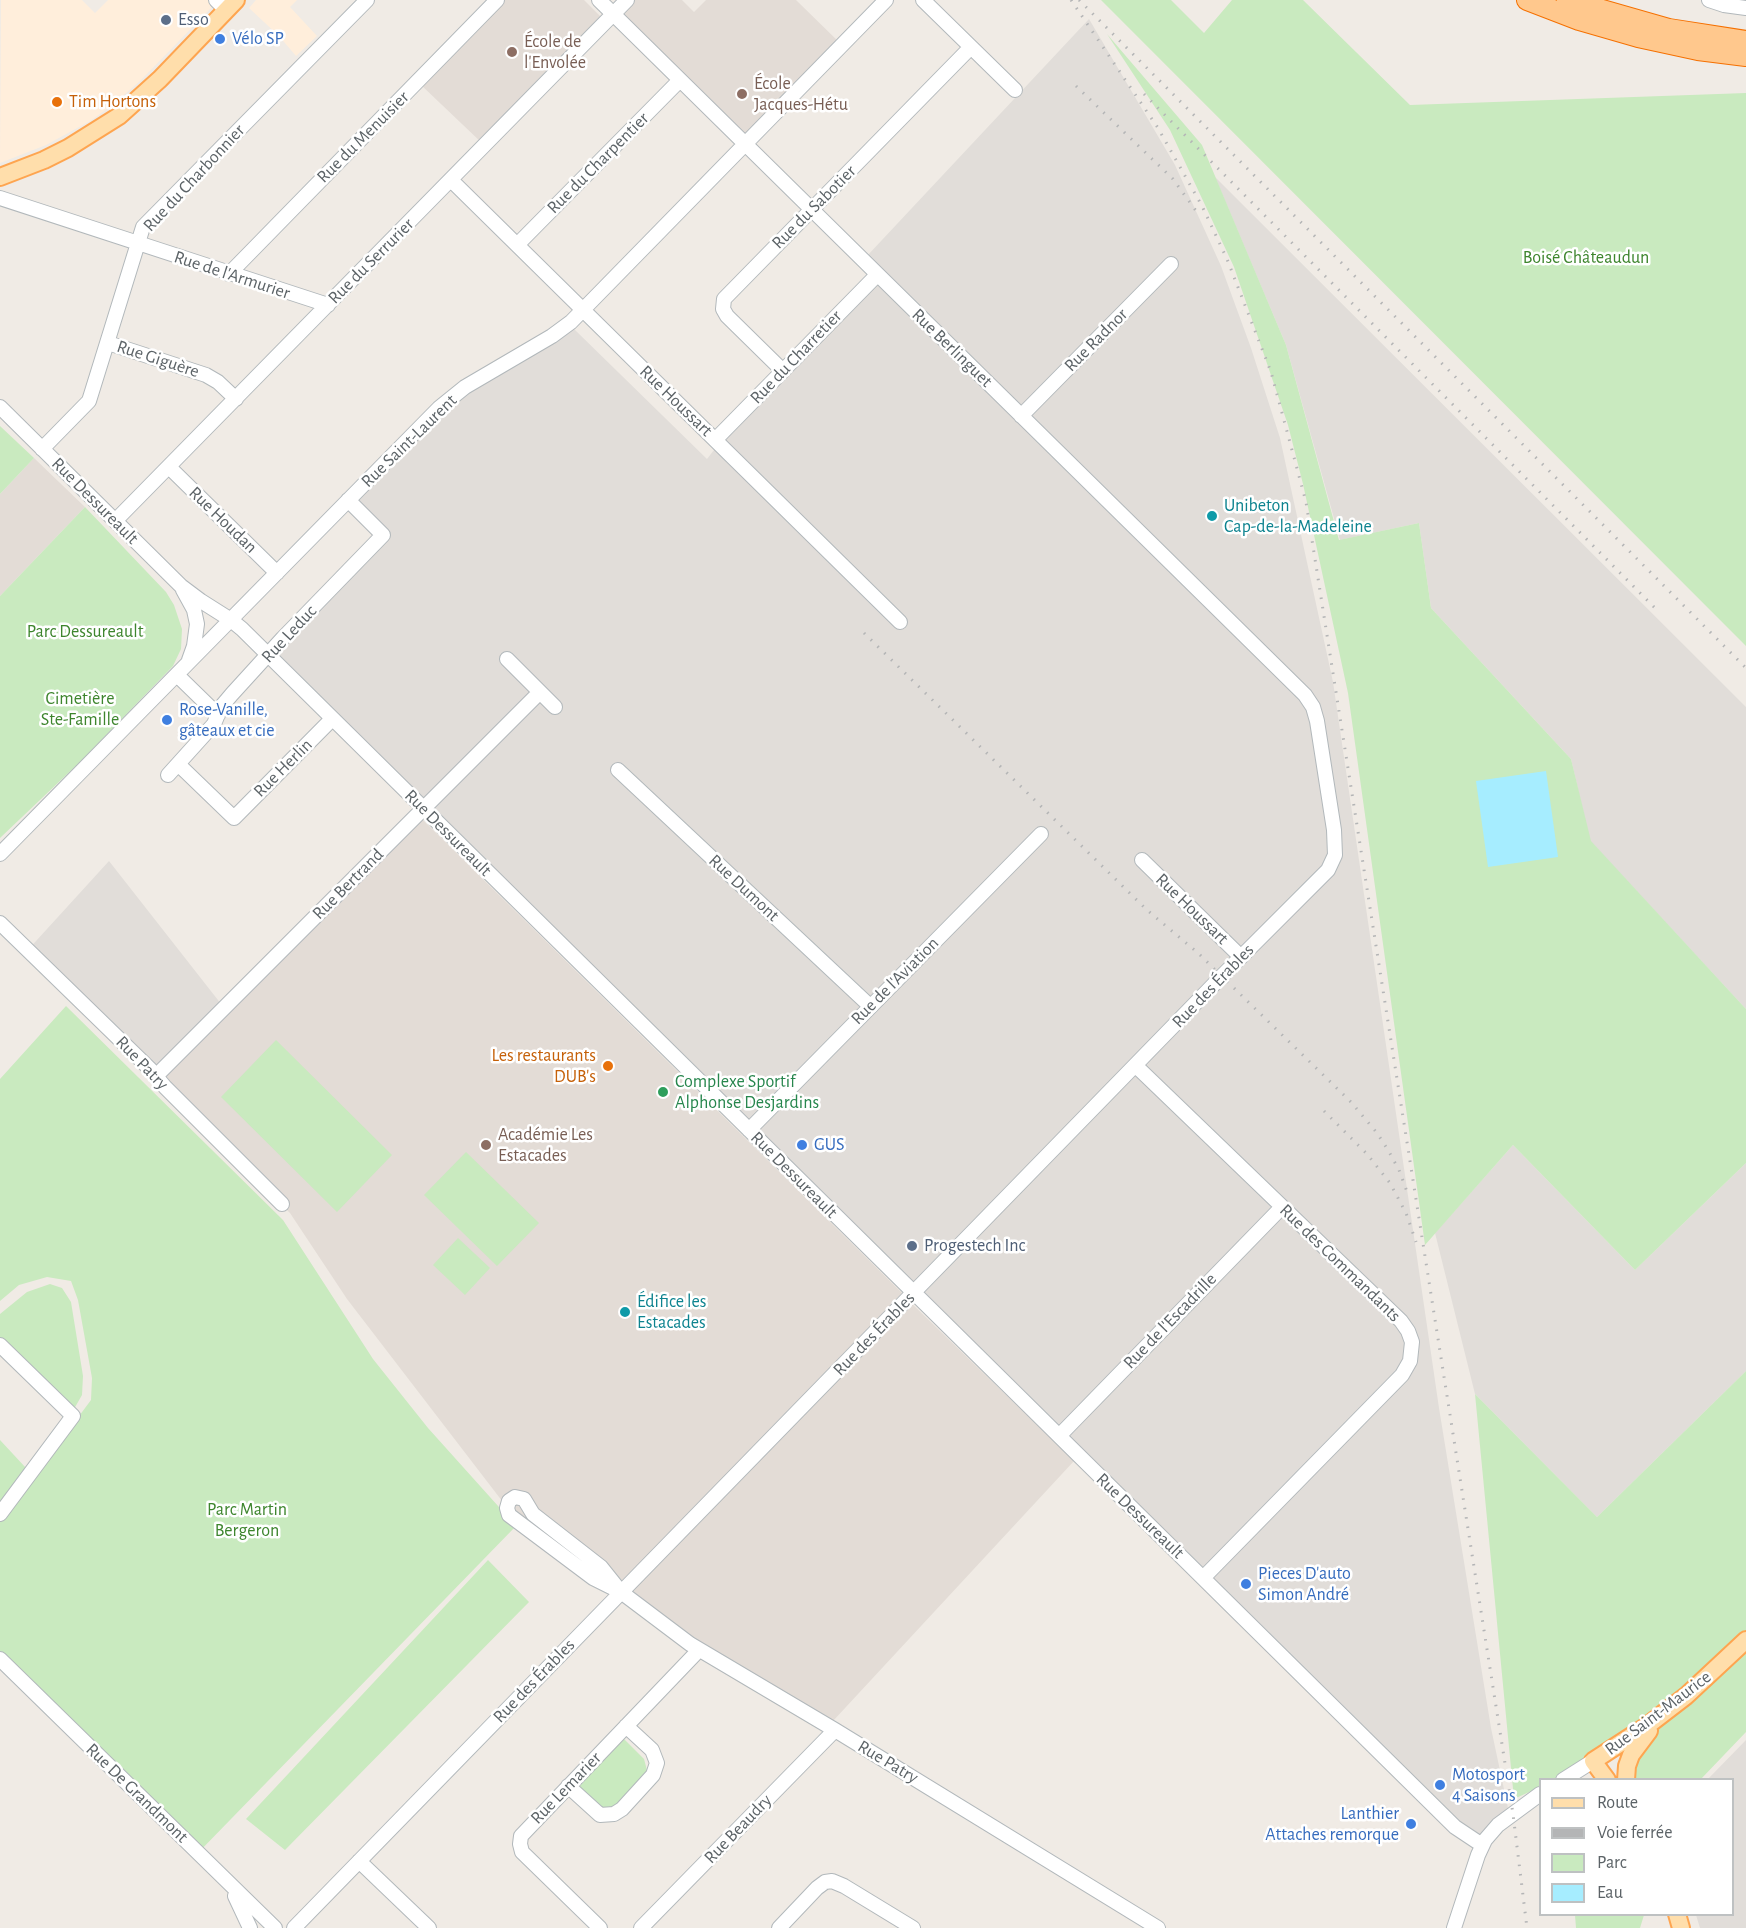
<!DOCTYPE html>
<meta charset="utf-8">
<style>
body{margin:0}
#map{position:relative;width:1746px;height:1928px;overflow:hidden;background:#f0ebe5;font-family:"Alegreya Sans",sans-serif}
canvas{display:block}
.legend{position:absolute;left:1539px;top:1778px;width:195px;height:138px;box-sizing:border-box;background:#fff;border:2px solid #bec1c2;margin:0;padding:8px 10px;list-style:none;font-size:18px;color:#5c6367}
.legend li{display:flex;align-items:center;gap:12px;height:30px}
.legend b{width:30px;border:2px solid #bec1c2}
</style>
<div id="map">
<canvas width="1746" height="1928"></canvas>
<ul class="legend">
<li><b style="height:8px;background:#ffdeab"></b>Route</li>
<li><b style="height:8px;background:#b4b5b6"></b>Voie ferrée</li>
<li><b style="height:16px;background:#c9eabf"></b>Parc</li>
<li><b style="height:16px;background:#a6edff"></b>Eau</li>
</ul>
</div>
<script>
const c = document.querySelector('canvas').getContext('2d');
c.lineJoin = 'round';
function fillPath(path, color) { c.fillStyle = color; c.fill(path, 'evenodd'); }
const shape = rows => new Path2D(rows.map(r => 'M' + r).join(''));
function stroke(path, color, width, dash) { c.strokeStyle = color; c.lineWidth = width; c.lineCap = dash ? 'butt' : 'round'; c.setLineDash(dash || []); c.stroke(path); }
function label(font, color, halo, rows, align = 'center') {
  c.font = font + ' "Alegreya Sans",sans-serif'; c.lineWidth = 5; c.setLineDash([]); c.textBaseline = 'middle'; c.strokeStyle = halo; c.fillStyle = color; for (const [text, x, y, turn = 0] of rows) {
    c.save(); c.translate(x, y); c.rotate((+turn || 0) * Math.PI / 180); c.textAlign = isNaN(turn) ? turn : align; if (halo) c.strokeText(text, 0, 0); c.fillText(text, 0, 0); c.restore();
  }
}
const commercial = shape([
 [1,0,82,0,95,13,108,0,208,0,213,6,140,81,111,106,90,121,46,145,0,163],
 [256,0,297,0,290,7,317,36,296,56,279,36,249,8]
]);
const industrial = shape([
 [1089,19,1175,165,1221,266,1251,348,1280,438,1333,682,1439,1408,1491,1728,1509,1813,1483,1834,1454,1833,266,659,387,535,354,502,446,406,574,329,707,459,721,441,885,276,867,256],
 [1215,177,1746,707,1746,1009,1590,841,1571,759,1431,608,1419,523,1340,540,1286,345],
 [109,861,225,1009,157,1079,26,952],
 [1513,1145,1635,1270,1746,1163,1746,1371,1597,1517,1475,1394,1435,1233],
 [1746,1740,1746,1928,1700,1928,1696,1915,1732,1914,1732,1780,1708,1779]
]);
const education = shape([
 [502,0,584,0,604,20,483,144,420,84],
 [631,0,682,0,694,12,706,0,796,0,841,44,745,144,610,20],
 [34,458,85,507,0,596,0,494],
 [418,815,902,1293,615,1591,509,1510,347,1299,290,1213,151,1077],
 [905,1297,1074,1461,833,1721,701,1654,620,1593]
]);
const green = shape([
 [1101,0,1171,0,1204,33,1232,0,1303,0,1410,105,1746,93,1746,646],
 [1107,34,1202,145,1286,345,1339,540,1419,523,1431,608,1571,759,1591,841,1746,1009,1746,1163,1635,1270,1513,1145,1425,1245,1348,693,1303,484,1288,425,1234,267,1170,130],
 [0,426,34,458,0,494],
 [85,507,166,592,174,605,182,629,181,649,173,666,82,760,0,838,0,596],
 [66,1006,283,1220,373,1359,428,1428,516,1526,195,1856,0,1664,0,1522,91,1400,92,1378,78,1300,71,1281,47,1277,19,1285,0,1301,0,1079],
 [276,1040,392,1155,337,1212,221,1097],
 [466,1152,539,1223,497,1266,424,1195],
 [458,1238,490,1268,465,1295,433,1265],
 [50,1284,62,1288,71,1302,83,1376,82,1395,70,1416,0,1351,0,1314,27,1292],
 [1746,1371,1746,1732,1701,1779,1628,1779,1631,1767,1619,1737,1609,1739,1566,1775,1557,1779,1540,1780,1540,1787,1514,1799,1475,1394,1597,1517],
 [0,1440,26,1468,0,1503],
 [488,1560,529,1602,285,1850,246,1819],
 [619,1734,644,1759,648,1774,611,1814,568,1787],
 [1575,1915,1575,1914,1644,1915,1640,1928,1576,1928]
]);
const water = shape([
 [1546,771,1558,857,1488,867,1476,781]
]);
const minor = shape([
 [216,0,226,10],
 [923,0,1015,90],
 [1709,0,1724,5,1746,8],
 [451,180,900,622],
 [0,198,328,305],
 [517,245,680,80],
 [229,274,497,0],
 [108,343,206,375,218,382,236,399],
 [783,371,727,316,723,309,724,299,971,47],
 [0,407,181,586,201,601,231,620,242,629,1455,1827,1482,1845],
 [1021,416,1171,264],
 [715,440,877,275],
 [42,449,89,401,143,227,367,0],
 [169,467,277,573],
 [115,521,627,0],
 [183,590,194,610,197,624,194,646,189,660],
 [507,659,555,707],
 [177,675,218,715],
 [178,764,234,818,332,719],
 [618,770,870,1006],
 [168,775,214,724,221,707,232,694,283,638,383,535,348,500],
 [0,854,439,408,465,387,552,336,571,322,886,0],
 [1142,860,1241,957],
 [0,923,150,1069,165,1087,282,1204],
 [1136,1066,1401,1321,1408,1331,1412,1342,1410,1361,1402,1375,1203,1578],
 [156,1076,540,692],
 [749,1130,1041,834],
 [0,1345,73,1416,0,1514],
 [1059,1436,1282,1207],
 [621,1592,601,1567,533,1514,524,1499,515,1497,509,1501,507,1508,509,1515,593,1578,621,1592,690,1644,835,1730,1158,1928],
 [0,1659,275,1928],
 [1563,1780,1593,1761],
 [568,1786,600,1815,614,1814,622,1809,653,1775,657,1763,652,1750,626,1726],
 [359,1861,429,1928],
 [235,1896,250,1928],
 [294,1928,1222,976,1328,870,1335,855,1334,830,1317,721,1313,707,1305,695,599,0],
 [600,1928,522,1852,520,1844,521,1836,699,1650],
 [641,1928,835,1730],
 [779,1928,817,1888,825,1882,832,1881,844,1886,913,1928],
 [1454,1928,1478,1855,1485,1840,1498,1825,1540,1794]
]);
const major = shape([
 [0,177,44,160,68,148,119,116,160,79,236,0],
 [1607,1780,1593,1761,1647,1726,1686,1696,1746,1640],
 [1626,1780,1627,1766,1631,1755,1649,1731],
 [1677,1914,1681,1928]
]);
const highway = shape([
 [1527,0,1579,20,1638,37,1698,50,1746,56],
 [1567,0,1669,29,1746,41]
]);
const rail = shape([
 [1071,0,1158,128,1202,206,1227,259,1271,372,1306,502,1513,1814,1527,1928],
 [1079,0,1746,668],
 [1076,86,1173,179,1199,215],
 [1144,94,1659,612],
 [864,633,1147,910,1198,953,1351,1102,1377,1133,1388,1150,1399,1170,1409,1197],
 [1324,1111,1367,1154,1390,1183,1406,1213,1416,1242]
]);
const markers = [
 [166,20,6,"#5c6f8a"],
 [220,39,6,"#3f7fe0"],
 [512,52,6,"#8d6e63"],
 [742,94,6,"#8d6e63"],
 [57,102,6,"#e8710a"],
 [1212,516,6,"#0f9aa8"],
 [167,720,6,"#3f7fe0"],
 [608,1066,6,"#e8710a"],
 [663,1092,6,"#2e9e5b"],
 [486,1145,6,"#8d6e63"],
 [802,1145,6,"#3f7fe0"],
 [912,1246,6,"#5c6f8a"],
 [625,1312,6,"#0f9aa8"],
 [1246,1584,6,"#3f7fe0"],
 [1440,1785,6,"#3f7fe0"],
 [1411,1824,6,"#3f7fe0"]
];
const serviceNames = [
 ["Esso",178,20],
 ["Progestech Inc",924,1246]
];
const shopNames = [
 ["Vélo SP",232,39],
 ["Rose-Vanille,",179,710],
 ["gâteaux et cie",179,731],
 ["GUS",814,1145],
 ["Pieces D'auto",1258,1574],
 ["Simon André",1258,1595],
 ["Motosport",1452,1775],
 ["4 Saisons",1452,1796],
 ["Lanthier",1399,1814,"right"],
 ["Attaches remorque",1399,1835,"right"]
];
const educationNames = [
 ["École de",524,42],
 ["l'Envolée",524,63],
 ["École",754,84],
 ["Jacques-Hétu",754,105],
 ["Académie Les",498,1135],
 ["Estacades",498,1156]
];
const foodNames = [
 ["Tim Hortons",69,102],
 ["Les restaurants",596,1056,"right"],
 ["DUB's",596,1077,"right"]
];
const streetNames = [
 ["Rue du Menuisier",363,137,-45],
 ["Rue du Charpentier",598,163,-45],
 ["Rue du Charbonnier",194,178,-47],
 ["Rue du Sabotier",814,207,-45],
 ["Rue du Serrurier",371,261,-45],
 ["Rue de l'Armurier",232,275,18],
 ["Rue Radnor",1096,340,-45],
 ["Rue Berlinguet",952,348,44],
 ["Rue du Charretier",796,357,-46],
 ["Rue Giguère",158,359,18],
 ["Rue Houssart",676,401,44],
 ["Rue Saint-Laurent",409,441,-44],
 ["Rue Dessureault",95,501,45],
 ["Rue Houdan",223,520,44],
 ["Rue Leduc",289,634,-47],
 ["Rue Herlin",283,768,-45],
 ["Rue Dessureault",448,833,45],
 ["Rue Bertrand",348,884,-45],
 ["Rue Dumont",744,888,43],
 ["Rue Houssart",1192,909,44],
 ["Rue de l'Aviation",895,981,-45],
 ["Rue des Érables",1213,986,-46],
 ["Rue Patry",142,1063,46],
 ["Rue Dessureault",794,1175,45],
 ["Rue des Commandants",1340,1263,44],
 ["Rue de l'Escadrille",1170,1321,-46],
 ["Rue des Érables",874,1334,-46],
 ["Rue Dessureault",1140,1516,44],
 ["Rue des Érables",534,1681,-46],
 ["Rue Saint-Maurice",1658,1713,-37],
 ["Rue Patry",888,1762,31],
 ["Rue Lemarier",566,1788,-46],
 ["Rue De Grandmont",137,1793,44],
 ["Rue Beaudry",738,1829,-46]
];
const parkNames = [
 ["Boisé Châteaudun",1586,258],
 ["Parc Dessureault",85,632],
 ["Cimetière",80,699],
 ["Ste-Famille",80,720],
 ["Parc Martin",247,1510],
 ["Bergeron",247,1531]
];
const cultureNames = [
 ["Unibeton",1224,506],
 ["Cap-de-la-Madeleine",1224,527],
 ["Édifice les",637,1302],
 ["Estacades",637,1323]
];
const leisureNames = [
 ["Complexe Sportif",675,1082],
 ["Alphonse Desjardins",675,1103]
];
fillPath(commercial, '#ffeedb');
fillPath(industrial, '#e1ddd9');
fillPath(education, '#e3dcd6');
fillPath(green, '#c9eabf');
fillPath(water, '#a6edff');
stroke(minor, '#b2b8bb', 16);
stroke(major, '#fea550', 20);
stroke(highway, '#f57000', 22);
stroke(minor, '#fff', 14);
stroke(major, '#ffdeab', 16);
stroke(highway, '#ffc88d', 20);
stroke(rail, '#b4b5b6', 3, [1.5, 8]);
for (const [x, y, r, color] of markers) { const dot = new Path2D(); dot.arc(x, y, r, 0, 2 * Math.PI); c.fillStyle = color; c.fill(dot); stroke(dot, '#fff', 2); }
label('18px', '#4e5e75', '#fff', serviceNames, 'left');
label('18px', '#366cbe', '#fff', shopNames, 'left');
label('18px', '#785e54', '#fff', educationNames, 'left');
label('18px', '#c56008', '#fff', foodNames, 'left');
label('18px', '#5c6367', '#fff', streetNames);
label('18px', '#3d852d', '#fff', parkNames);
label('18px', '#0d838f', '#fff', cultureNames, 'left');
label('18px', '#27864d', '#fff', leisureNames, 'left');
</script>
